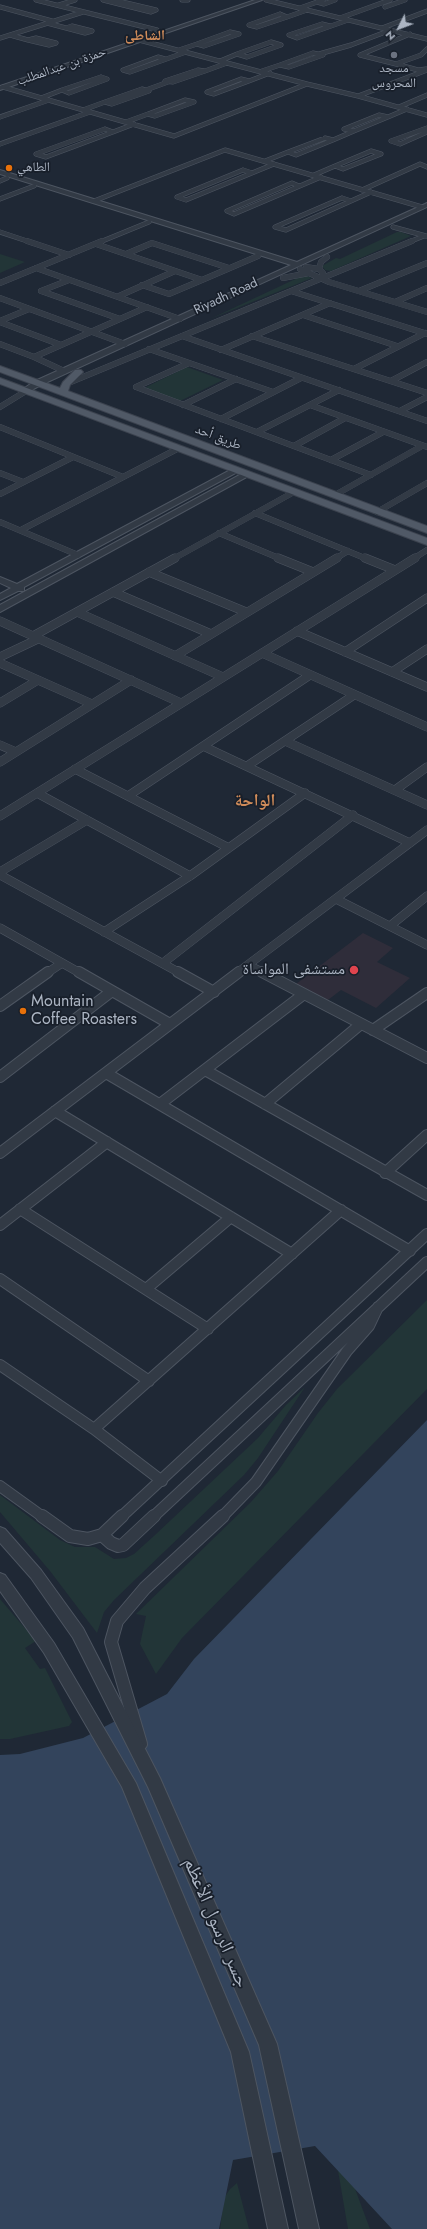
<!DOCTYPE html>
<meta charset="utf-8">
<style>
body{margin:0}
#map{position:relative;width:427px;height:2229px;overflow:hidden;background:#1f2835;font-family:Jost,sans-serif}
canvas{display:block}
.north{position:absolute;left:379px;top:8px;width:40px;height:40px;-webkit-text-stroke:3px #181f2a;paint-order:stroke;rotate:228deg;font-size:11px;font-weight:700;line-height:16px;text-align:center;color:#acb5c3}
.north::after{content:'';display:block;margin:auto;width:14px;height:18px;background:#acb5c3;clip-path:polygon(50% 0,100% 100%,50% 72%,0 100%)}
</style>
<div id="map">
<canvas width="427" height="2229"></canvas>
<div class="north">N</div>
</div>
<script>
const c = document.querySelector('canvas').getContext('2d');
c.lineJoin = 'round';
function fillPath(path, color) { c.fillStyle = color; c.fill(path, 'evenodd'); }
const shape = rows => new Path2D(rows.map(r => 'M' + r).join(''));
function stroke(path, color, width, dash) { c.strokeStyle = color; c.lineWidth = width; c.lineCap = dash ? 'butt' : 'round'; c.setLineDash(dash || []); c.stroke(path); }
function label(font, color, halo, rows, align = 'center') {
  c.font = font + ' Jost,"Noto Naskh Arabic",sans-serif'; c.lineWidth = 3.5; c.setLineDash([]); c.textBaseline = 'middle'; c.strokeStyle = halo; c.fillStyle = color; for (const [text, x, y, turn = 0] of rows) {
    c.save(); c.translate(x, y); c.rotate((+turn || 0) * Math.PI / 180); c.textAlign = isNaN(turn) ? turn : align; if (halo) c.strokeText(text, 0, 0); c.fillText(text, 0, 0); c.restore();
  }
}
const medical = shape([
 [363,933,393,948,377,962,410,978,376,1008,341,990,328,1000,296,984]
]);
const green = shape([
 [397,232,401,232,411,236,331,271,325,270,322,266,336,258,340,259],
 [0,254,25,262,0,273],
 [304,275,312,278,210,319,227,311],
 [187,367,223,380,180,401,144,388],
 [427,1300,427,1389,182,1638,156,1674,140,1644,146,1616,136,1614,251,1502,278,1471,318,1413,337,1389],
 [305,1387,258,1458,244,1475,114,1600,104,1612,97,1633,50,1571,0,1512,0,1495,60,1540,75,1547,95,1547,114,1559,126,1558,134,1554,155,1535,258,1438,286,1405],
 [0,1599,36,1641,25,1648,40,1669,45,1668,72,1722,69,1726,10,1739,0,1739],
 [335,2153,348,2170,370,2229,348,2229],
 [237,2183,249,2229,220,2229,224,2198,230,2189]
]);
const water = shape([
 [427,1420,427,2229,392,2229,315,2146,233,2160,219,2229,0,2229,0,1755,20,1754,83,1738,167,1694,194,1659]
]);
const minorFar4 = shape([
 [36,0,157,30],
 [103,0,151,12,156,10,114,0],
 [182,0,188,0],
 [266,0,427,39],
 [317,2,324,4,335,0],
 [59,5,75,0],
 [0,7,52,21],
 [385,7,405,0],
 [300,8,323,0],
 [280,14,287,17,257,27,249,25,280,14],
 [287,17,307,10],
 [340,18,390,0],
 [47,23,66,28],
 [72,26,92,31,85,33,66,28,72,26],
 [330,26,322,24,289,35,297,38,348,20],
 [382,28,427,11],
 [230,32,239,34,204,46,197,44,230,32],
 [10,35,28,40],
 [0,38,83,12],
 [36,38,56,43,49,45,28,40,36,38],
 [271,42,281,45,247,57,237,54,271,42],
 [179,50,197,44],
 [313,53,323,55,289,67,280,65,313,53],
 [319,54,351,45,391,30],
 [165,59,158,57,123,70,130,72,186,52],
 [220,61,237,54],
 [396,64,360,55,410,34],
 [426,69,418,70,396,64,421,55,427,49],
 [198,70,205,71,173,82,165,81,198,70],
 [427,70,358,96,427,115],
 [205,71,227,63],
 [262,71,280,65],
 [101,77,107,79,69,93,62,90,101,77],
 [241,79,249,81,214,94,207,92,241,79],
 [249,81,270,73],
 [307,84,358,96],
 [3,87,174,136,307,84,139,40],
 [142,89,149,91,112,104,105,102,142,89],
 [146,90,168,82],
 [41,98,62,90],
 [185,100,194,102,155,116,148,114,185,100],
 [399,107,427,95],
 [83,110,105,102],
 [379,115,388,117,354,131,344,129,379,115],
 [0,117,49,100],
 [388,117,407,109],
 [126,122,148,114],
 [427,128,391,141,400,144,427,132],
 [105,129,113,132,46,157,36,154,105,129],
 [113,132,134,124],
 [325,138,333,140,296,155,288,152,325,138],
 [333,140,354,131],
 [0,144,90,112],
 [371,151,381,154,343,169,335,166,371,151],
 [265,161,288,152],
 [243,170,252,173,186,200,177,197,243,170],
 [252,173,274,164],
 [314,175,335,166],
 [0,181,7,178],
 [299,186,292,183,227,211,234,214,321,177],
 [362,190,420,164,427,167],
 [342,198,351,201,286,230,275,227,342,198],
 [0,199,34,186],
 [94,201,225,150,422,207],
 [351,201,371,192],
 [393,227,426,236],
 [0,232,30,242],
 [100,242,149,222],
 [409,242,424,236]
]);
const minorFar3 = shape([
 [27,241,69,255],
 [96,244,202,280,258,256],
 [126,254,152,243,229,268],
 [306,267,319,269,323,273,321,278],
 [36,268,180,319],
 [300,269,329,282,427,312],
 [319,269,321,262,327,257],
 [283,278,309,273],
 [0,283,102,241],
 [142,285,169,294,202,280],
 [41,291,120,319,147,307],
 [41,291,69,280],
 [291,291,427,334],
 [359,291,427,263],
 [119,296,175,271],
 [0,298,125,344],
 [395,302,427,288],
 [303,315,397,346],
 [0,321,29,309],
 [0,322,61,345],
 [182,336,427,421],
 [252,336,427,393],
 [0,344,34,357,120,319],
 [149,349,273,392],
 [221,350,330,303],
 [34,357,64,371],
 [354,369,425,333],
 [391,381,427,362],
 [66,384,412,241],
 [136,387,371,475],
 [136,387,189,363],
 [183,405,236,379],
 [310,405,427,447],
 [0,407,26,391],
 [400,411,427,397],
 [221,419,301,378],
 [0,427,123,477],
 [257,432,339,390],
 [294,446,345,418],
 [331,460,383,432],
 [0,473,23,482],
 [0,494,73,457],
 [335,495,422,446],
 [377,512,427,483],
 [255,513,367,559],
 [0,522,78,555],
 [21,530,179,448],
 [219,533,281,559],
 [173,559,294,492],
 [335,559,348,551],
 [413,559,427,550]
]);
const minorFar2 = shape([
 [278,558,313,572],
 [365,558,395,570],
 [149,572,246,612],
 [113,592,211,634],
 [77,612,223,677],
 [0,621,181,703],
 [297,631,427,687],
 [33,636,175,558],
 [345,652,427,598],
 [262,653,427,727],
 [175,656,337,558],
 [0,657,38,639],
 [0,663,92,704],
 [392,672,427,649],
 [0,703,38,680],
 [285,741,427,805],
 [0,745,16,752],
 [205,747,410,843],
 [0,762,131,680],
 [247,766,354,695],
 [75,769,229,848],
 [395,790,427,767],
 [37,793,190,876],
 [128,796,310,675],
 [0,816,415,558],
 [0,872,87,820],
 [0,875,180,973],
 [336,899,427,945],
 [390,926,427,896],
 [0,928,80,973],
 [104,932,190,876,305,793],
 [163,963,353,815],
 [248,965,264,973],
 [47,973,62,963],
 [237,973,427,830]
]);
const minorFar1 = shape([
 [79,972,170,1024],
 [178,972,214,992],
 [262,972,427,1058],
 [0,1006,48,972],
 [373,1030,427,993],
 [205,1070,427,1195],
 [106,1073,410,1251],
 [0,1077,112,991],
 [160,1104,304,994],
 [265,1104,361,1024],
 [55,1111,292,1254],
 [0,1153,239,972],
 [385,1173,427,1135],
 [20,1209,208,1329],
 [0,1225,107,1142],
 [0,1279,149,1381],
 [146,1289,231,1217],
 [0,1365,94,1429,162,1481],
 [94,1429,341,1210],
 [0,1486,43,1517],
 [121,1517,427,1234],
 [153,1517,427,1262],
 [222,1517,256,1482,347,1351,369,1326,378,1307]
]);
const minor = shape([
 [42,1516,70,1536,88,1539,102,1535,122,1516],
 [102,1535,111,1543,118,1546,123,1545,154,1516],
 [141,1744,111,1642,117,1621,145,1588,223,1516]
]);
const tertiary = shape([
 [255,0,262,0,0,90,0,86,255,0],
 [0,170,297,262,425,204,427,203,427,207,41,385,26,393,22,391,23,389,35,381,291,265,0,174,0,170],
 [234,468,241,470,24,587,24,591,18,591,0,600,0,594,11,588,0,583,0,577,17,584,234,468],
 [245,472,252,474,0,612,0,605,245,472],
 [0,1527,5,1529,41,1570,83,1628,160,1778,277,2044,319,2229,299,2229,259,2045,148,1787,73,1638,31,1578,0,1543,0,1527],
 [0,1573,5,1575,54,1643,136,1783,249,2052,288,2229,268,2229,231,2052,122,1787,44,1653,0,1591,0,1573]
]);
const primary = shape([
 [0,366,60,388,63,382,75,370,81,370,83,372,70,385,68,391,427,526,427,533,0,372,0,366],
 [0,378,427,538,427,545,0,384,0,378]
]);
const markers = [
 [394,55,4,"#6b7280"],
 [9,168,4,"#e8710a"],
 [354,970,5,"#e0444e"],
 [23,1011,4,"#e8710a"]
];
const farStreetnames = [
 ["حمزة بن عبدالمطلب",62,67,-19],
 ["Riyadh Road",226,297,-25],
 ["طريق أحد",218,438,21]
];
const farPoinames = [
 ["مسجد",394,69],
 ["المحروس",394,84],
 ["الطاهي",17,168,"left"]
];
const farNeighbourhoodnames = [
 ["الشاطئ",145,37]
];
const poiNames = [
 ["مستشفى المواساة",345,970],
 ["Mountain",31,1002,"left"],
 ["Coffee Roasters",31,1020,"left"]
];
const neighbourhoodNames = [
 ["الواحة",255,802]
];
const nearStreetnames = [
 ["جسر الرسول الأعظم",215,1923,67]
];
fillPath(medical, '#2f2d3a');
fillPath(green, '#223537');
fillPath(water, '#33445c');
stroke(minorFar4, '#4d5561', 5);
stroke(minorFar3, '#4d5561', 6);
stroke(minorFar2, '#4d5561', 9);
stroke(minorFar1, '#4d5561', 12);
stroke(minor, '#4d5561', 14);
stroke(tertiary, '#4d5561', 2);
stroke(primary, '#3c434f', 2);
stroke(minorFar4, '#323a45', 4);
stroke(minorFar3, '#323a45', 5.5);
stroke(minorFar2, '#323a45', 8);
stroke(minorFar1, '#323a45', 10);
stroke(minor, '#323a45', 12);
fillPath(tertiary, '#323a45');
fillPath(primary, '#505966');
for (const [x, y, r, color] of markers) { const dot = new Path2D(); dot.arc(x, y, r, 0, 2 * Math.PI); c.fillStyle = color; c.fill(dot); stroke(dot, '#181f2a', 1.5); }
label('13px', '#acb5c3', '#181f2a', farStreetnames);
label('13px', '#acb5c3', '#181f2a', farPoinames);
label('bold 14px', '#d08c5a', '#181f2a', farNeighbourhoodnames);
label('16px', '#acb5c3', '#181f2a', poiNames, 'right');
label('bold 17px', '#d08c5a', '#181f2a', neighbourhoodNames);
label('19px', '#acb5c3', '#181f2a', nearStreetnames);
</script>
